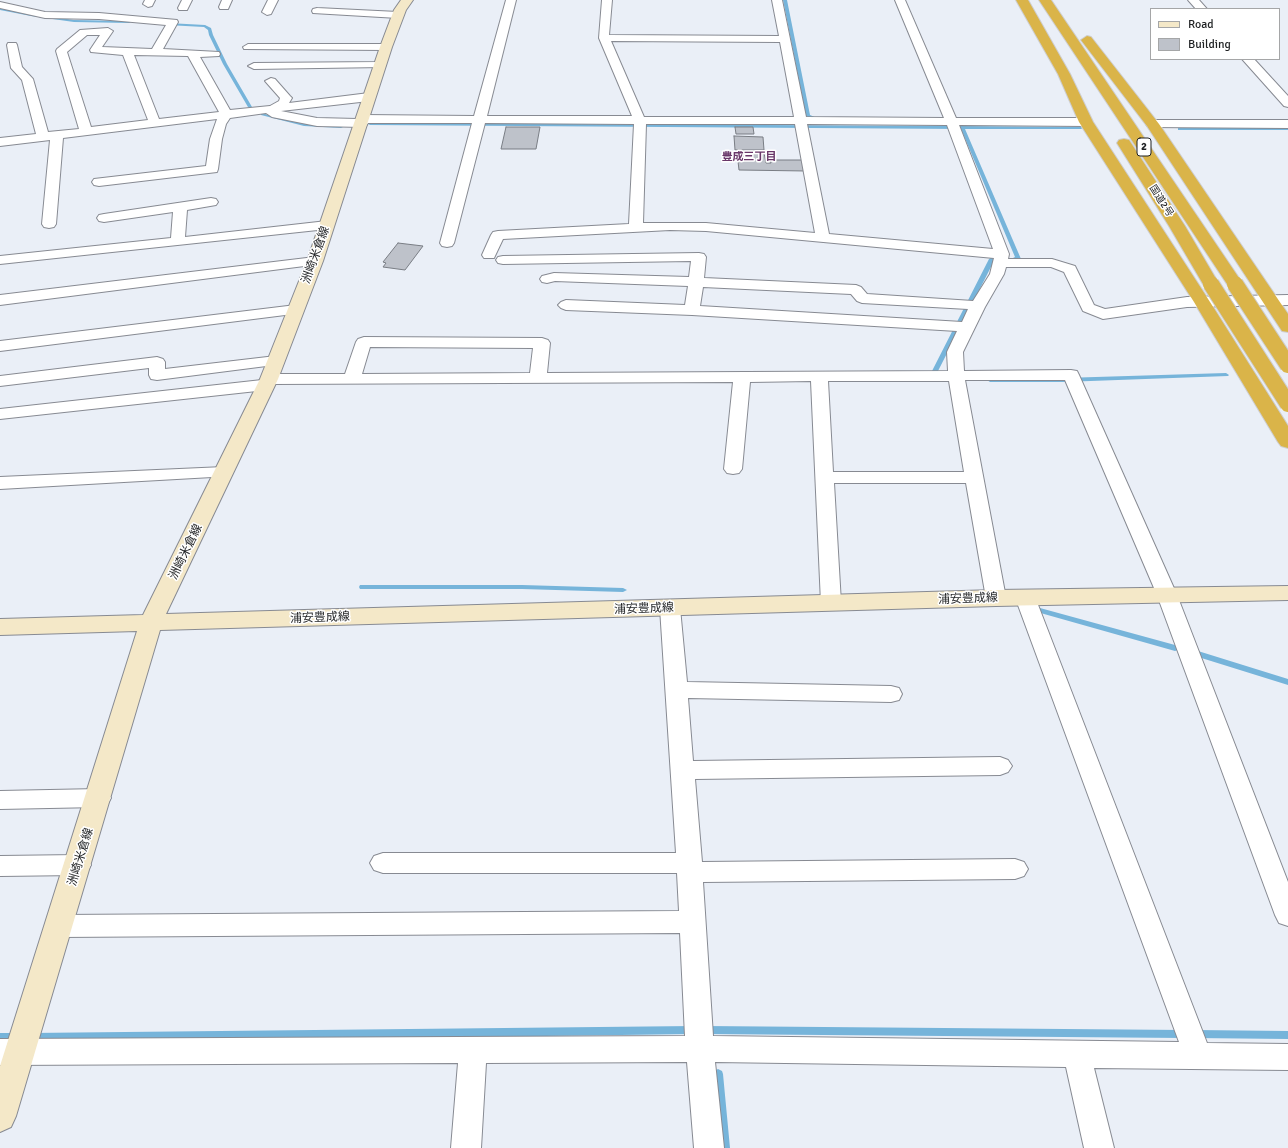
<!DOCTYPE html>
<meta charset="utf-8">
<style>
body{margin:0}
#map{position:relative;width:1288px;height:1148px;overflow:hidden;background:#eaeff7;font-family:Signika,sans-serif}
canvas{display:block}
.legend{position:absolute;left:1150px;top:8px;width:130px;height:52px;box-sizing:border-box;background:#fff;border:1px solid #a5a6a7;margin:0;padding:5px 7px;list-style:none;font-size:12px;color:#1f2123}
.legend li{display:flex;align-items:center;gap:8px;height:20px}
.legend b{width:20px;border:1px solid #a5a6a7}
</style>
<div id="map">
<canvas width="1288" height="1148"></canvas>
<ul class="legend">
<li><b style="height:5px;background:#f4e8c8"></b>Road</li>
<li><b style="height:11px;background:#bec2ca"></b>Building</li>
</ul>
</div>
<script>
const c = document.querySelector('canvas').getContext('2d');
c.lineJoin = 'round';
const shape = rows => new Path2D(rows.map(r => 'M' + r).join(''));
function fillPath(path, color) { c.fillStyle = color; c.fill(path, 'evenodd'); }
function stroke(path, color, width, dash) { c.strokeStyle = color; c.lineWidth = width; c.lineCap = dash ? 'butt' : 'round'; c.setLineDash(dash || []); c.stroke(path); }
function label(font, color, halo, rows, align = 'center') {
  c.font = font + ' Signika,"Noto Sans JP",sans-serif'; c.lineWidth = 3; c.setLineDash([]); c.textBaseline = 'middle'; c.strokeStyle = halo; c.fillStyle = color; for (const [text, x, y, turn = 0] of rows) {
    c.save(); c.translate(x, y); c.rotate((+turn || 0) * Math.PI / 180); c.textAlign = isNaN(turn) ? turn : align; if (halo) c.strokeText(text, 0, 0); c.fillText(text, 0, 0); c.restore();
  }
}
const stream = shape([
 [783,0,787,0,810,115,819,119,819,121,815,121,806,116,783,0],
 [0,8,31,14,74,20,129,21,131,22,129,23,74,22,31,16,0,10,0,8],
 [168,23,205,25,211,28,213,35,227,64,252,107,251,108,248,107,223,64,209,35,208,30,204,27,167,25,166,24,168,23],
 [261,113,304,124,341,126,343,127,341,128,304,126,261,115,261,113],
 [368,123,962,126,1081,127,1083,128,1081,129,965,129,1021,259,1018,261,1014,261,1011,259,1015,257,961,129,370,125,368,124,368,123],
 [1178,128,1288,128,1288,130,1178,130,1178,128],
 [992,257,998,259,994,261,938,371,941,380,940,381,936,381,932,371,989,259,992,257],
 [1226,373,1229,375,1228,376,1063,382,990,382,987,380,990,378,1063,378,1226,373],
 [360,585,522,585,623,588,627,590,623,592,522,589,360,589,359,587,360,585],
 [1037,608,1040,608,1175,645,1178,646,1179,648,1178,650,1175,651,1037,612,1036,610,1037,608],
 [1198,651,1288,679,1288,685,1195,656,1194,654,1195,652,1198,651],
 [694,1026,697,1027,699,1030,697,1033,694,1034,30,1043,27,1041,25,1038,27,1035,30,1033,694,1026],
 [704,1026,1184,1030,1187,1031,1189,1034,1187,1037,1184,1038,704,1034,701,1033,699,1030,701,1027,704,1026],
 [1194,1030,1288,1031,1288,1039,1194,1038,1191,1037,1189,1034,1191,1031,1194,1030],
 [0,1033,18,1033,21,1035,23,1038,21,1041,18,1043,0,1043,0,1033],
 [718,1069,722,1071,723,1074,730,1148,720,1148,713,1074,714,1071,718,1069]
]);
const building = shape([
 [506,127,540,127,536,149,501,149,506,127],
 [735,127,753,127,754,134,736,134,735,127],
 [734,136,763,137,764,150,735,150,734,136],
 [737,153,764,153,766,163,771,163,770,160,804,160,806,171,739,170,737,153],
 [398,243,423,246,405,270,383,267,386,263,383,262,398,243]
]);
const street = shape([
 [145,0,155,0,152,6,148,7,143,4,145,0],
 [182,0,192,0,187,10,179,10,178,8,182,0],
 [222,0,232,0,228,9,220,9,219,7,222,0],
 [268,0,278,0,271,14,267,15,262,12,268,0],
 [506,0,516,0,487,116,632,116,599,38,602,0,612,0,609,35,779,36,772,0,782,0,806,117,944,118,895,0,905,0,956,118,1086,118,1092,122,1086,126,959,125,1009,254,1008,259,1052,259,1075,266,1094,305,1105,309,1187,297,1288,295,1288,305,1187,307,1103,319,1083,311,1064,272,1051,267,1006,267,1004,274,985,307,963,352,964,371,1071,370,1077,371,1079,375,1177,595,1288,882,1288,926,1279,923,1275,915,1157,595,1065,380,965,380,1006,598,1003,603,996,605,989,603,986,598,966,483,834,483,841,603,838,608,831,610,824,608,821,603,811,381,750,382,742,469,739,473,733,474,727,473,724,469,733,382,274,384,272,389,266,390,0,419,0,409,262,380,263,375,269,374,345,374,356,342,358,339,364,337,542,338,548,340,550,343,547,373,948,371,947,352,957,331,692,315,566,310,561,308,558,305,561,302,566,300,685,305,688,286,555,281,547,283,542,282,540,279,542,276,554,273,689,277,691,261,503,264,498,263,496,260,498,257,503,256,699,253,704,254,706,257,704,278,856,285,861,287,867,294,973,301,990,274,994,258,706,231,670,230,503,239,494,258,484,258,482,255,491,235,493,232,498,231,629,224,634,124,485,123,454,243,452,246,447,247,442,246,440,243,472,123,368,123,366,126,362,127,317,126,272,117,266,113,230,118,226,124,222,139,218,169,217,172,99,186,94,185,92,182,94,179,206,166,210,139,217,119,63,138,56,224,54,227,49,228,44,227,42,224,50,140,0,146,0,138,36,134,22,80,11,68,7,45,8,43,16,43,17,45,22,67,33,79,48,132,79,129,56,51,57,49,80,30,108,28,113,31,102,47,152,49,166,25,99,19,45,18,0,8,0,2,45,12,99,13,177,20,178,22,163,49,219,52,220,54,219,56,200,57,230,110,270,106,279,101,280,98,265,81,271,78,275,79,290,96,292,98,289,103,369,93,373,95,375,97,369,101,281,111,317,118,357,119,359,116,363,115,474,116,506,0],
 [87,35,100,35,90,50,91,52,123,55,148,120,91,127,67,52,87,35],
 [611,41,780,42,794,117,644,117,611,41],
 [134,55,188,56,219,112,159,119,134,55],
 [646,124,795,124,815,233,706,223,643,223,646,124],
 [807,124,947,125,993,249,829,234,807,124],
 [703,287,851,294,857,301,862,303,968,309,962,322,700,306,703,287],
 [370,347,533,348,530,373,362,374,370,347],
 [828,381,949,381,964,472,833,472,828,381],
 [1188,0,1199,0,1207,9,1196,9,1188,0],
 [317,8,398,12,403,15,398,18,313,13,312,11,313,9,317,8],
 [248,44,386,44,391,47,386,50,244,49,243,47,248,44],
 [1242,59,1254,59,1288,96,1288,107,1284,106,1242,59],
 [380,62,384,63,386,65,384,67,254,69,248,66,254,63,380,62],
 [1152,120,1288,120,1288,128,1148,127,1146,124,1152,120],
 [211,198,216,199,218,202,216,205,187,210,185,237,327,221,332,222,334,225,332,228,327,229,0,264,0,256,171,238,173,212,104,222,99,221,97,218,99,215,104,214,211,198],
 [315,257,320,258,322,261,320,264,0,305,0,295,315,257],
 [296,305,301,307,304,310,301,313,0,351,0,341,296,305],
 [276,356,282,358,284,361,282,364,157,380,151,379,149,375,149,368,0,386,0,376,157,357,163,359,165,362,165,369,276,356],
 [224,467,230,468,233,472,230,476,0,489,0,477,224,467],
 [1025,590,1032,592,1035,597,1207,1043,1288,1044,1288,1070,1094,1068,1114,1148,1084,1148,1066,1067,715,1062,724,1148,694,1148,687,1062,486,1063,481,1148,451,1148,458,1063,0,1065,0,1039,685,1036,680,933,59,937,50,934,46,926,50,918,59,915,679,911,677,873,383,873,374,870,370,863,374,856,383,853,676,853,660,608,663,603,670,601,677,603,680,608,687,682,891,686,899,688,902,694,899,700,891,702,688,698,693,761,1000,757,1008,760,1012,766,1008,772,1000,775,695,779,702,862,1015,859,1024,862,1028,869,1024,876,1015,879,703,882,713,1036,1179,1042,1015,597,1018,592,1025,590],
 [99,789,107,791,111,798,107,805,99,807,0,809,0,791,99,789],
 [78,855,87,858,91,865,87,872,78,875,0,876,0,856,78,855]
]);
const secondary = shape([
 [401,0,413,0,406,10,392,47,323,261,278,379,166,614,996,590,1288,586,1288,600,996,606,160,630,16,1116,11,1127,0,1132,0,1066,137,631,0,635,0,619,143,615,260,379,307,261,380,47,394,10,401,0]
]);
const highway = shape([
 [1016,0,1028,0,1070,74,1093,122,1210,302,1288,426,1288,448,1281,446,1278,442,1194,302,1079,122,1058,74,1016,0],
 [1039,0,1051,0,1243,284,1241,287,1235,289,1229,287,1039,0],
 [1087,36,1091,37,1159,124,1288,314,1288,332,1282,331,1147,126,1081,40,1087,36],
 [1124,139,1129,140,1185,226,1219,284,1217,287,1211,289,1205,287,1203,284,1169,226,1117,143,1119,140,1124,139]
]);
const highwayBridge = shape([
 [1211,284,1288,404],
 [1235,284,1288,365]
]);
const farStreetnames = [
 ["国道2号",1161,201,57]
];
const shields = [
 [1144,147,14]
];
const shieldNames = [
 ["2",1144,147]
];
const farNeighbourhoodnames = [
 ["豊成三丁目",749,157]
];
const streetNames = [
 ["洲崎米倉線",316,255,-70],
 ["洲崎米倉線",186,552,-64],
 ["浦安豊成線",968,599,-2],
 ["浦安豊成線",644,609,-2],
 ["浦安豊成線",320,618,-2],
 ["洲崎米倉線",81,857,-73]
];
fillPath(stream, '#76b4da');
fillPath(building, '#bec2ca');
stroke(building, '#797d84', 1);
stroke(street, '#878a92', 2);
stroke(secondary, '#878a92', 2);
stroke(highway, '#cececf', 2);
fillPath(street, '#fff');
fillPath(secondary, '#f4e8c8');
fillPath(highway, '#dab449');
stroke(highwayBridge, '#cececf', 18, []);
stroke(highwayBridge, '#dab449', 16);
label('10px', '#1f2123', '#fff', farStreetnames);
for (const [x, y, w] of shields) { const box = new Path2D(); box.roundRect(x - w / 2, y - 9, w, 18, 3); c.fillStyle = '#fff'; c.fill(box); stroke(box, '#1f2123', 1); }
label('bold 11px', '#1f2123', null, shieldNames);
label('bold 11px', '#693769', '#fff', farNeighbourhoodnames);
label('12px', '#1f2123', '#fff', streetNames);
</script>
